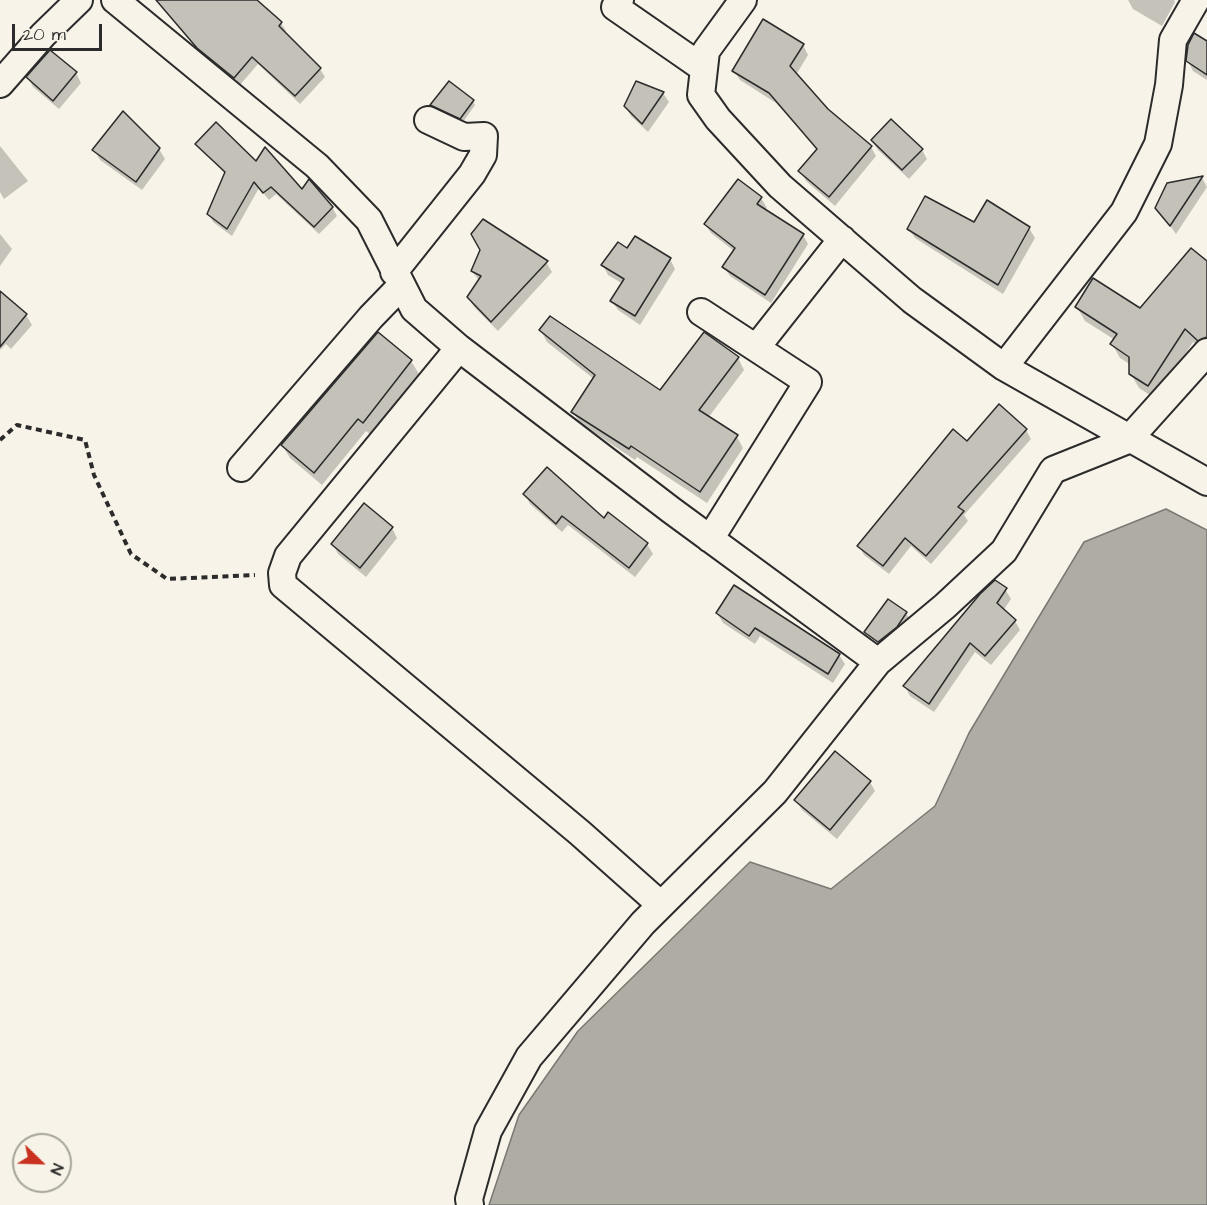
<!DOCTYPE html>
<style>
body{margin:0}
#map{position:relative;width:1207px;height:1205px;overflow:hidden;background:#f7f3e8;font-family:"Architects Daughter",sans-serif}
canvas{display:block}
.north{position:absolute;left:12px;top:1133px;width:60px;height:60px;box-sizing:border-box;background:#f7f3e8;border:2px solid #a5a39c;border-radius:50%;rotate:113deg;font-size:16px;font-weight:700;line-height:24px;text-align:center;color:#2b2b2b}
.north::after{content:'';display:block;margin:auto;width:21px;height:27px;background:#c8321e;clip-path:polygon(50% 0,100% 100%,50% 72%,0 100%)}
.scale{position:absolute;left:12px;top:24px;width:90px;height:27px;box-sizing:border-box;border:3px solid #2b2b2b;border-top:0;padding-left:8px;font-size:18px;line-height:21px;white-space:nowrap;color:#2b2b2b;-webkit-text-stroke:4px #f7f3e8;paint-order:stroke}
</style>
<div id="map">
<canvas width="1207" height="1205"></canvas>
<div class="north">N</div>
<div class="scale">20 m</div>
</div>
<script>
const c = document.querySelector('canvas').getContext('2d');
c.lineJoin = 'round';
function fillPath(path, color) { c.fillStyle = color; c.fill(path, 'evenodd'); }
const shape = rows => new Path2D(rows.map(r => 'M' + r).join(''));
function stroke(path, color, width, dash) { c.strokeStyle = color; c.lineWidth = width; c.lineCap = dash ? 'butt' : 'round'; c.setLineDash(dash || []); c.stroke(path); }
const water = shape([
 [1166,509,1207,530,1207,1205,489,1205,519,1115,578,1031,750,862,831,889,935,806,969,733,1084,542,1166,509]
]);
const shadow = shape([
 [157,0,255,0,281,23,286,31,284,34,320,69,325,77,300,104,258,64,239,86,203,56],
 [1128,0,1174,0,1175,2,1162,26,1133,9],
 [1207,43,1207,80,1193,71,1188,61],
 [803,45,808,55,796,75,827,110,871,147,876,156,835,206,806,181,800,171,818,150,776,103,740,80,734,71],
 [76,73,81,83,59,109,33,87,28,77],
 [663,93,669,102,648,132,631,116,625,106],
 [473,101,475,105,463,122,434,110,432,106],
 [872,141,922,150,927,159,909,179,878,150],
 [197,144,256,163,332,207,337,216,319,234,276,194,269,200,259,188,232,236,213,222,209,214,225,174],
 [0,146,28,181,4,199,0,192],
 [159,149,165,159,142,190,100,160,94,150],
 [1202,178,1207,187,1176,234,1157,207],
 [761,198,767,208,764,211,803,235,808,244,771,303,730,276,724,267,734,251,711,233,705,224],
 [988,202,1029,228,1035,238,1003,294,915,238,909,229,975,224],
 [0,234,12,249,0,266],
 [628,250,670,259,675,269,640,325,618,310,612,301,623,284,608,275,603,265],
 [546,262,552,272,498,331,474,307,469,298,480,282,472,271],
 [1207,263,1207,354,1193,342,1156,399,1139,388,1131,374,1131,365,1120,358,1112,344,1115,340,1085,321,1077,307,1140,310],
 [0,293,26,315,32,325,11,349,6,344,0,350],
 [541,331,661,393,738,358,744,370,708,418,737,437,743,448,707,503,637,457,635,460,580,423,573,412,594,379,547,342],
 [411,361,419,374,371,435,366,431,322,485,290,458,282,445],
 [1000,406,1026,430,1031,439,964,515,968,521,931,564,911,546,889,574,864,555,859,546,967,443],
 [525,494,604,521,609,514,647,544,653,554,635,577,568,525,562,532,530,504],
 [392,528,397,538,366,577,338,554,333,544],
 [1005,589,1011,599,1003,611,1015,621,1020,630,991,665,975,652,934,712,910,696,905,687],
 [717,613,839,655,845,664,833,683,760,636,755,644,723,623],
 [906,613,909,618,899,631,881,646,866,633],
 [870,782,875,791,837,839,802,810,796,800]
]);
const building = shape([
 [156,0,257,0,282,22,279,26,321,68,295,96,252,57,234,78,197,48,156,0],
 [763,19,804,44,790,66,828,109,872,146,829,197,798,171,817,149,769,93,732,71,763,19],
 [1194,33,1207,41,1207,75,1186,61,1188,45,1194,33],
 [50,50,77,72,53,101,26,77,50,50],
 [449,81,474,100,460,119,430,105,449,81],
 [636,81,664,92,642,124,624,106,636,81],
 [123,111,160,148,136,182,92,150,123,111],
 [891,119,923,149,902,170,871,140,891,119],
 [216,122,256,161,265,147,302,189,309,179,333,207,314,227,271,187,263,193,254,182,227,229,207,214,225,172,195,144,216,122],
 [1203,176,1170,226,1155,208,1167,183,1203,176],
 [738,179,762,197,757,204,804,234,765,295,722,267,735,248,704,224,738,179],
 [925,196,974,222,987,200,1030,227,998,285,907,229,925,196],
 [483,219,548,261,491,322,467,297,481,276,471,271,480,250,471,234,483,219],
 [635,236,671,258,635,316,610,301,624,279,601,265,618,242,627,248,635,236],
 [1191,248,1207,261,1207,337,1198,341,1185,329,1148,386,1129,374,1129,357,1110,344,1117,334,1075,307,1093,278,1140,308,1191,248],
 [0,291,27,314,0,347,0,291],
 [550,316,660,390,704,332,739,357,699,410,738,435,700,492,631,446,629,449,571,412,595,375,539,330,550,316],
 [378,332,412,360,363,423,358,419,314,473,281,445,378,332],
 [999,404,1027,429,958,507,964,511,926,556,905,538,883,566,857,546,953,429,967,441,999,404],
 [547,467,604,518,608,512,648,543,629,568,562,516,556,524,523,494,547,467],
 [364,503,393,527,360,568,331,544,364,503],
 [995,580,1007,588,997,603,1016,620,985,656,970,643,929,704,903,686,980,594,995,580],
 [734,585,840,654,828,674,755,628,749,636,716,613,734,585],
 [888,599,907,612,897,627,878,642,864,632,888,599],
 [835,751,871,781,830,830,794,800,835,751]
]);
const path = shape([
 [0,440,17,425,85,440,94,475,131,554,167,579,255,575]
]);
const street = shape([
 [115,0,317,166,369,220,414,309,459,348,671,510,878,662],
 [620,0,615,7,703,68],
 [743,0,706,51,701,95,718,119,780,186,912,300,1004,367,1207,482],
 [0,84,43,35,79,0],
 [394,272,472,174,483,155,484,136,464,137,428,120],
 [701,312,808,382,710,539],
 [459,348,288,556,282,573,283,585,580,833,661,905],
 [756,348,842,239],
 [1004,367,1124,212,1158,144,1169,85,1173,40,1196,0],
 [241,468,371,317,401,286],
 [470,1205,469,1199,488,1131,529,1057,643,923,775,792,878,662,945,606,1004,551,1053,470,1128,440,1207,352]
]);
fillPath(water, '#afaca4');
stroke(water, '#7a7874', 1.5);
fillPath(shadow, '#0003');
fillPath(building, '#c4c1b9');
stroke(building, '#2b2b2b', 1.5);
stroke(street, '#2b2b2b', 30);
stroke(path, '#2b2b2b', 4, [6, 4.5]);
stroke(street, '#f7f3e8', 26);
</script>
